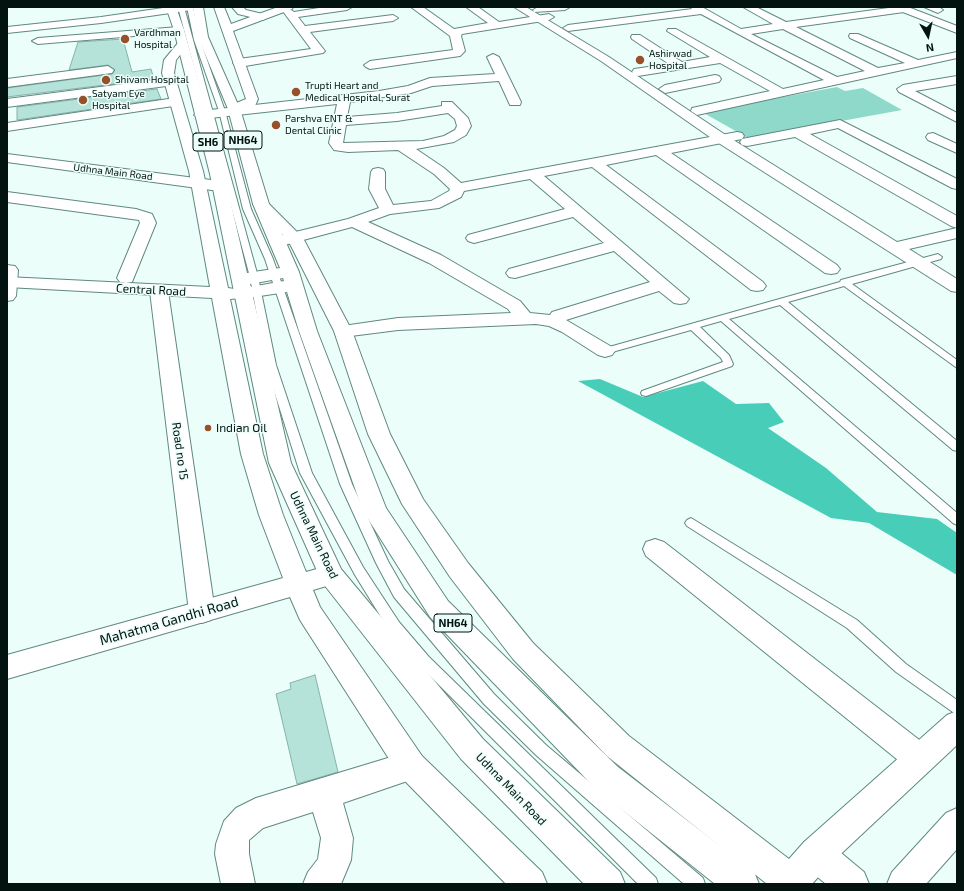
<!DOCTYPE html>
<style>
body{margin:0}
#map{position:relative;width:964px;height:891px;overflow:hidden;background:#ecfefa;font-family:"Exo 2",sans-serif}
canvas{display:block}
.frame{position:absolute;inset:0;border:8px solid #031310;pointer-events:none}
.north{position:absolute;left:908px;top:16px;width:40px;height:40px;-webkit-text-stroke:3px #ecfefa;paint-order:stroke;rotate:171deg;font-size:11px;font-weight:700;line-height:16px;text-align:center;color:#031310}
.north::after{content:'';display:block;margin:auto;width:14px;height:18px;background:#031310;clip-path:polygon(50% 0,100% 100%,50% 72%,0 100%)}
</style>
<div id="map">
<canvas width="964" height="891"></canvas>
<div class="frame"></div>
<div class="north">N</div>
</div>
<script>
const c = document.querySelector('canvas').getContext('2d');
c.lineJoin = 'round';
function fillPath(path, color) { c.fillStyle = color; c.fill(path, 'evenodd'); }
const shape = rows => new Path2D(rows.map(r => 'M' + r).join(''));
function stroke(path, color, width, dash) { c.strokeStyle = color; c.lineWidth = width; c.lineCap = dash ? 'butt' : 'round'; c.setLineDash(dash || []); c.stroke(path); }
function label(font, color, halo, rows, align = 'center') {
  c.font = font + ' "Exo 2",sans-serif'; c.lineWidth = 3; c.setLineDash([]); c.textBaseline = 'middle'; c.strokeStyle = halo; c.fillStyle = color; for (const [text, x, y, turn = 0] of rows) {
    c.save(); c.translate(x, y); c.rotate((+turn || 0) * Math.PI / 180); c.textAlign = isNaN(turn) ? turn : align; if (halo) c.strokeText(text, 0, 0); c.fillText(text, 0, 0); c.restore();
  }
}
const green = shape([
 [837,87,845,91,863,88,902,110,748,138,702,112]
]);
const forest = shape([
 [600,379,643,397,703,381,736,404,769,403,784,422,768,428,826,468,877,512,937,519,957,533,957,575,869,523,831,518,578,381]
]);
const building = shape([
 [123,39,132,72,151,69,154,79,7,97,7,88,112,74,115,70,108,65,69,70,78,42,123,39],
 [157,89,161,99,17,120,17,107,157,89],
 [315,675,338,772,297,784,276,694,291,689,290,683,315,675]
]);
const lane = shape([
 [178,7,184,7,258,277,276,365,312,473,363,567,399,622,429,657,656,878,658,884,638,884,419,665,389,630,355,575,300,473,266,365,250,277,178,7],
 [187,7,193,7,200,40,225,111,251,209,273,259,352,484,388,561,404,589,494,694,546,745,703,878,705,884,684,884,536,755,484,704,394,597,376,563,340,484,265,259,243,209,219,111,194,40,187,7],
 [938,254,942,257,941,259,852,284,957,360,957,368,844,286,788,302,957,441,957,451,953,450,780,305,729,319,957,513,957,525,953,523,721,321,700,327,729,355,733,364,732,366,646,396,642,395,641,393,642,391,723,362,721,358,691,330,605,354,600,351,602,349,840,282,841,280,938,254],
 [691,518,857,620,906,664,957,700,957,715,896,672,847,628,687,526,685,523,687,520,691,518]
]);
const street = shape([
 [170,7,196,7,191,10,101,23,7,33,7,27,101,17,170,7],
 [232,7,243,7,246,10,267,15,268,17,263,20,238,14,232,7],
 [287,7,294,12,325,7,352,7,347,10,298,17,305,26,393,15,398,18,393,21,310,32,325,51,323,53,239,67,235,65,233,63,239,59,311,49,282,10,287,7],
 [411,7,423,7,454,29,488,23,466,7,478,7,499,22,549,14,554,17,549,20,462,34,461,36,465,51,460,56,370,69,366,67,364,65,370,61,453,50,450,36,411,7],
 [538,7,570,7,565,10,534,12,533,10,538,7],
 [690,7,702,7,741,29,773,24,743,7,756,7,786,22,896,7,908,7,909,9,908,11,904,12,796,27,878,68,905,63,850,38,849,36,850,34,858,34,918,60,957,52,957,58,697,115,691,111,692,108,770,91,720,63,638,76,634,75,632,72,634,69,669,64,632,39,631,37,632,35,640,35,682,62,710,57,667,31,668,29,676,29,783,89,824,80,701,14,568,31,563,28,568,25,692,9,690,7],
 [783,29,865,71,837,77,751,34,783,29],
 [924,7,939,7,943,10,938,13,924,7],
 [179,27,183,28,184,30,183,32,38,44,32,41,38,38,179,27],
 [493,54,499,57,521,102,520,105,510,105,499,81,432,86,411,93,350,102,347,117,397,113,442,106,442,102,452,102,468,118,471,126,466,135,454,142,416,149,444,168,461,183,737,132,742,133,744,136,742,139,671,153,837,265,840,269,837,273,831,274,825,273,656,155,606,165,763,282,766,286,763,290,757,291,751,290,592,167,544,176,689,299,686,303,680,304,674,303,659,291,566,320,612,347,615,351,612,355,605,357,598,355,562,332,549,326,536,324,398,330,343,337,336,335,334,331,336,327,398,318,511,313,508,309,429,263,352,227,277,247,271,246,269,242,271,238,348,219,379,208,369,189,371,172,373,169,378,168,383,169,385,172,385,189,393,205,431,201,449,191,450,189,434,174,398,150,348,152,334,150,329,143,337,104,201,119,194,115,201,111,379,91,408,86,430,78,495,74,487,57,493,54],
 [448,113,455,119,457,126,455,130,444,136,423,141,343,143,346,125,397,121,448,113],
 [530,179,565,209,468,235,466,238,468,241,474,243,573,217,604,243,509,269,506,273,509,277,515,278,614,251,650,282,552,312,550,315,530,313,520,301,441,255,368,222,390,214,439,208,461,197,464,191,530,179],
 [108,66,114,70,112,73,7,87,7,79,108,66],
 [715,75,719,76,721,79,719,82,665,93,659,89,665,85,715,75],
 [957,76,957,84,915,91,957,113,957,122,899,92,897,89,903,85,957,76],
 [170,78,174,79,176,82,174,85,7,107,7,99,170,78],
 [175,98,181,102,180,105,7,131,7,123,175,98],
 [840,120,957,179,957,189,952,188,838,128,810,134,957,216,957,228,951,226,795,137,747,146,742,145,740,142,742,139,747,138,840,120],
 [933,133,957,144,957,153,928,140,926,137,928,134,933,133],
 [7,192,136,209,152,214,156,223,132,282,126,283,120,282,117,278,140,223,139,220,7,202,7,192],
 [7,265,15,266,18,270,16,296,13,300,7,301,7,265],
 [159,286,165,287,168,291,215,612,211,620,202,623,193,620,189,612,150,291,153,287,159,286],
 [655,539,664,542,931,749,935,759,931,769,920,774,909,769,646,556,643,549,646,542,655,539],
 [411,751,422,756,426,766,422,776,343,803,353,838,351,860,341,884,303,884,308,872,318,859,321,838,313,812,263,828,249,840,249,854,255,884,221,884,215,854,216,844,224,821,236,808,256,798,411,751],
 [816,837,828,842,864,872,869,884,826,884,804,866,799,854,804,842,816,837]
]);
const secondary = shape([
 [214,7,224,7,231,24,278,7,293,7,292,9,233,31,258,99,255,106,234,113,228,109,229,106,246,99,214,7],
 [514,7,526,7,609,57,727,136,897,242,957,228,957,238,909,249,957,279,957,292,951,291,717,142,601,61,514,7],
 [894,7,908,7,957,26,957,33,895,9,894,7],
 [182,42,188,45,176,60,174,73,203,171,228,288,241,290,244,294,241,298,230,299,263,454,283,515,306,572,331,565,340,568,344,575,340,582,313,590,320,607,422,756,542,872,547,884,506,884,400,776,300,620,290,597,7,679,7,655,283,578,259,515,241,454,212,298,7,287,7,277,210,287,189,171,162,73,164,60,178,43,182,42],
 [261,199,266,201,303,238,352,331,390,434,423,499,468,563,533,643,629,736,789,859,804,842,947,715,957,711,957,745,828,866,812,884,767,884,607,756,513,659,450,577,402,504,368,434,334,331,288,240,253,204,256,201,261,199],
 [957,808,957,849,926,884,887,884,892,872,946,813,957,808]
]);
const primary = shape([
 [7,154,219,181,224,183,227,186,224,189,219,191,7,162,7,154]
]);
const highway = shape([
 [166,7,176,7,184,30,224,174,247,273,280,268,253,204,228,109,198,37,193,7,203,7,208,37,240,109,269,204,299,272,317,331,386,508,448,601,618,767,754,872,759,884,715,884,596,789,430,617,363,511,299,331,287,292,253,297,291,463,341,569,483,739,620,872,625,884,584,884,461,759,322,582,269,463,210,174,174,30,166,7],
 [283,278,284,281,251,287,250,284,283,278]
]);
const markers = [
 [125,39,5,"#97502a"],
 [640,60,5,"#97502a"],
 [106,80,5,"#97502a"],
 [296,92,5,"#97502a"],
 [83,100,5,"#97502a"],
 [276,125,5,"#97502a"],
 [208,428,4,"#97502a"]
];
const farPoinames = [
 ["Vardhman",134,33],
 ["Hospital",134,45],
 ["Ashirwad",649,54],
 ["Hospital",649,66],
 ["Shivam Hospital",115,80],
 ["Trupti Heart and",305,86],
 ["Medical Hospital, Surat",305,98],
 ["Satyam Eye",92,94],
 ["Hospital",92,106],
 ["Parshva ENT &",285,119],
 ["Dental Clinic",285,131]
];
const farStreetnames = [
 ["Udhna Main Road",113,172,7]
];
const shields = [
 [243,140,38],
 [208,142,30],
 [453,623,38]
];
const shieldNames = [
 ["NH64",243,140],
 ["SH6",208,142],
 ["NH64",453,623]
];
const streetNames = [
 ["Central Road",151,290,3],
 ["Road no 15",180,451,82],
 ["Udhna Main Road",314,535,64],
 ["Udhna Main Road",511,789,46]
];
const poiNames = [
 ["Indian Oil",216,428]
];
const nearStreetnames = [
 ["Mahatma Gandhi Road",169,621,-16]
];
fillPath(green, '#8ed9ca');
fillPath(forest, '#48ceb8');
fillPath(building, '#b6e3d9');
stroke(building, '#86b2a8', 1);
stroke(lane, '#5f8980', 2);
stroke(street, '#5f8980', 2);
stroke(secondary, '#5f8980', 2);
stroke(primary, '#5f8980', 2);
stroke(highway, '#5f8980', 2);
fillPath(lane, '#fff');
fillPath(street, '#fff');
fillPath(secondary, '#fff');
fillPath(primary, '#fff');
fillPath(highway, '#fff');
for (const [x, y, r, color] of markers) { const dot = new Path2D(); dot.arc(x, y, r, 0, 2 * Math.PI); c.fillStyle = color; c.fill(dot); stroke(dot, '#ecfefa', 1.5); }
label('10px', '#031310', '#ecfefa', farPoinames, 'left');
label('10px', '#031310', '#ecfefa', farStreetnames);
for (const [x, y, w] of shields) { const box = new Path2D(); box.roundRect(x - w / 2, y - 9, w, 18, 3); c.fillStyle = '#ecfefa'; c.fill(box); stroke(box, '#031310', 1); }
label('bold 11px', '#031310', null, shieldNames);
label('12px', '#031310', '#ecfefa', streetNames);
label('12px', '#031310', '#ecfefa', poiNames, 'left');
label('14px', '#031310', '#ecfefa', nearStreetnames);
</script>
